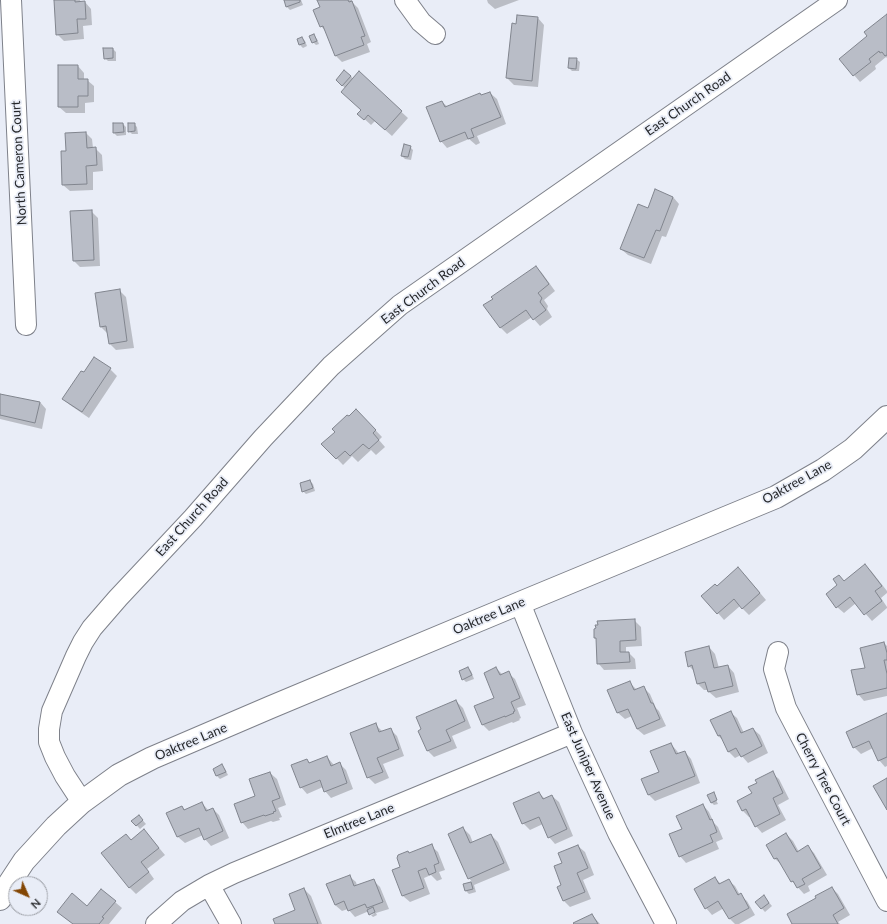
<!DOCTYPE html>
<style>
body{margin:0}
#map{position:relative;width:887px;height:924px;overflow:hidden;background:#e9edf7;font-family:Lato,sans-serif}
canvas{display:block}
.north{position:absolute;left:8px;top:876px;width:40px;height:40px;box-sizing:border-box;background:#e9edf7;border:1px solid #9b9ea5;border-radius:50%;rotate:135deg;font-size:11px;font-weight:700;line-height:16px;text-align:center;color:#25272a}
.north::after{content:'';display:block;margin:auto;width:14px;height:18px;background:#834604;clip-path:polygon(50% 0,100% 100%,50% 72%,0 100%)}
</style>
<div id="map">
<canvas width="887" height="924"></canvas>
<div class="north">N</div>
</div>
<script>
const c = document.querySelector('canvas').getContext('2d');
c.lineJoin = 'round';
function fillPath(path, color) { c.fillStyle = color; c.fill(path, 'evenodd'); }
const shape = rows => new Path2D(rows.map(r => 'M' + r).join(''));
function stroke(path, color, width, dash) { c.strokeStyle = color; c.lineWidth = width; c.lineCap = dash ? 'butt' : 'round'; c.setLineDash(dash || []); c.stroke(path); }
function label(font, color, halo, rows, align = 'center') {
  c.font = font + ' Lato,sans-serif'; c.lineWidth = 3.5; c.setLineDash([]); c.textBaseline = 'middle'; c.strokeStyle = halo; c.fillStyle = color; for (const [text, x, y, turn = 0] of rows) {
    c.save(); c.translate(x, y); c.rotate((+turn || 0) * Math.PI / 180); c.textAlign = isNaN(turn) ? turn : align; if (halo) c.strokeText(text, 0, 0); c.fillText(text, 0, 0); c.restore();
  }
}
const shadow = shape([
 [55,0,80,0,81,3,85,2,91,9,92,25,83,26,84,39,64,41,57,34],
 [288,0,301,0,303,5,290,10,287,7,285,1],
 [318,0,352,0,353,3,358,8,371,42,367,44,370,52,342,62,336,56,326,32,321,26,321,8],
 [487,0,519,0,495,9,488,3],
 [887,15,887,58,886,57,875,66,876,69,860,82,854,75,868,36],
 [538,18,544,25,538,87,514,85,507,78,517,25],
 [314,36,317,39,319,44,316,45,313,42],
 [302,38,305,41,307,46,303,48,300,45,298,40],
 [113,49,116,52,116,61,108,61,105,58],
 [576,59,580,62,579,71,572,71,569,68],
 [78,66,84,73,84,80,87,80,94,86,94,102,85,103,85,113,66,113,59,107],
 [359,73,408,118,392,136,375,121,371,125,359,114,362,110,345,88,340,83,351,76,353,79],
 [490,93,497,99,506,124,477,136,480,143,476,145,469,139,447,148,441,141,442,102,448,107],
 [123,124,126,127,126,135,117,136,114,133],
 [134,124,137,127,138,134,132,134,129,131],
 [86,133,92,139,93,148,95,148,102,155,103,171,93,172,93,190,70,191,63,185,67,152],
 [410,147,413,150,411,160,405,159,402,156],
 [673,197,679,204,666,237,662,236,651,264,628,255,621,249,648,210],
 [91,211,98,218,100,266,80,267,74,261],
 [536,267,542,273,555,291,544,300,548,306,547,309,552,317,540,326,532,317,507,334,500,327],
 [119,290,126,297,134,348,116,350,110,344,108,334,101,327,96,294],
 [110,369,117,376,89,418,70,405,63,399,84,374],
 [0,395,40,402,46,409,42,429,0,419],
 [363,417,382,437,379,440,385,447,376,455,371,450,358,462,352,456,343,465,323,444,336,432],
 [310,481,313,484,315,491,306,494,303,491],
 [865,565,872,572,887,591,887,593,881,598,887,607,887,608,872,621,856,603,844,613,837,607,839,576,844,581],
 [745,575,766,600,749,615,740,606,724,620,703,596,717,588],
 [634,620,641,627,642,646,626,647,626,653,629,653,635,659,636,669,604,670,598,663,597,640,595,638],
 [884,643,887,646,887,696,864,701,858,694,866,668],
 [709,647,715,654,719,668,728,666,734,673,739,692,716,698,709,692,708,690,704,690,698,684,695,672,689,666],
 [468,668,471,671,474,679,466,682,463,679],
 [496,668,503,675,508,673,515,679,526,705,517,708,521,718,519,719,520,720,513,723,512,722,489,731,483,725,495,698],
 [629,682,637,690,643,687,650,694,656,708,659,711,666,726,644,735,637,729,632,716,625,719,618,713,609,691],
 [456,701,463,708,471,728,452,736,457,748,434,757,428,751,420,731],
 [730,712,737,718,744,733,753,729,760,735,768,753,748,763,741,755,735,758,728,751,724,741,718,736,711,721],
 [887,714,887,766,885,767,879,760,873,748,861,754,854,747],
 [376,725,383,732,390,729,397,736,404,756,383,764,389,778,375,784,368,777],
 [671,744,677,751,679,754,685,752,691,759,700,783,655,801,648,794,660,773],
 [327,757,334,765,339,763,346,770,353,789,331,798,325,791,323,787,307,794,301,787,307,760,310,763],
 [222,766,225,769,228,775,220,779,217,776,214,769],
 [270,773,277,779,286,805,278,808,282,817,279,818,280,820,273,822,271,821,248,829,242,822],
 [772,773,779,779,789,799,778,805,786,820,762,833,756,826,751,817,749,817,743,811,738,801,753,794,758,783],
 [539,793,545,799,552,796,559,802,573,836,555,844,549,837,543,824,530,830,523,823],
 [714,794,716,796,714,796,718,804,714,805,711,802],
 [202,803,209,811,213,809,219,815,229,838,211,846,205,839,203,835,185,843,178,837,168,814,182,807,185,810],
 [703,805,709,812,714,823,718,827,723,839,716,842,719,849,686,863,680,856,683,830],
 [139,816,146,824,140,829,133,821],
 [463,828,470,835,473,843,491,835,498,842,510,870,474,885,476,892,469,894,466,891,464,885,472,882,469,878],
 [144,830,150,837,165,855,147,869,154,879,136,894,129,887,131,840],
 [786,834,793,841,799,852,808,847,814,853,827,875,808,886,810,891,804,894,792,881,782,865,775,859],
 [431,846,438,852,445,870,439,872,442,879,437,881,431,875,424,878,430,894,410,902,403,896,394,871,402,867,409,854],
 [578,846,585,852,594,875,583,880,591,899,570,907,564,901,562,885,563,864],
 [349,876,356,882,357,886,373,880,380,887,389,909,376,913,377,915,373,917,371,915,374,914,372,912,369,911,355,917,348,909,342,911,335,905],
 [715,878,721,884,728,880,735,886,740,895,747,901,755,915,739,924,735,924,730,919,724,908,712,915,706,908],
 [832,888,838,894,850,915,838,922,840,924,793,924,817,898],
 [304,889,311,896,322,924,276,924,296,911],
 [766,899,772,906,765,912,756,902],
 [115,902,122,908,109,924,73,924,65,918,87,907],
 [592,915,600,924,575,924]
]);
const building = shape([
 [54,0,75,0,75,2,85,1,86,19,77,19,78,33,56,35,54,0],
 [284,0,300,0,300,2,286,7,284,0],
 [317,0,348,0,349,2,352,1,365,36,361,37,364,45,335,56,323,26,320,27,313,10,320,7,317,0],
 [887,14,887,55,885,56,882,52,880,53,879,51,869,59,871,62,853,76,839,59,867,36,864,32,887,14],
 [517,15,538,17,532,81,506,78,512,23,516,24,517,15],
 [314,34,317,41,312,43,309,36,314,34],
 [302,37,305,43,299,45,297,39,302,37],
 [103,48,113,48,113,58,104,59,103,48],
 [569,58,577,58,576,69,568,68,569,58],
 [58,65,78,65,78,79,88,79,88,96,78,96,78,107,58,107,58,65],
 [344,70,351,76,342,86,336,80,344,70],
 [359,71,402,111,385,130,368,115,364,120,357,114,361,110,341,92,359,71],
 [490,92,501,117,471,129,474,137,468,139,465,132,440,142,426,107,442,101,445,107,480,93,481,95,490,92],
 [113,123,123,123,124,132,113,133,113,123],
 [128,123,135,123,135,131,128,132,128,123],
 [86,132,87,148,96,147,97,165,86,166,87,184,62,185,61,151,66,151,65,133,86,132],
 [404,144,411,146,408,157,401,156,404,144],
 [655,189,673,197,660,231,656,230,644,258,620,249,638,204,648,208,655,189],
 [92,210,94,260,73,261,70,211,92,210],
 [536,266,549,284,538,293,542,298,540,302,546,310,533,320,526,310,500,328,483,305,493,299,491,297,536,266],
 [120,289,127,341,109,344,106,326,100,327,95,293,120,289],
 [94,357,111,368,82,412,62,399,81,371,84,372,94,357],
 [0,394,40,402,35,423,0,415,0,394],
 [356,409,376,430,373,433,379,440,369,449,363,444,350,456,345,451,336,459,321,444,335,432,332,429,347,415,349,416,356,409],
 [310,480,313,488,302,492,300,483,310,480],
 [865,564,882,586,875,591,882,601,864,615,850,597,836,608,826,594,837,585,833,579,839,575,844,581,865,564],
 [738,567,760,593,742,609,734,599,717,614,701,596,715,584,717,586,738,567],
 [635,619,636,640,620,641,620,652,629,652,630,662,597,664,596,638,594,638,594,629,596,628,595,625,598,625,597,621,635,619],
 [884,642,887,653,887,660,884,660,887,674,887,688,857,695,851,670,865,668,860,648,884,642],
 [709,646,714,668,728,665,733,686,708,692,705,682,697,684,692,665,688,667,685,652,709,646],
 [468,667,472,675,462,680,459,671,468,667],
 [496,667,500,675,509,671,520,698,511,702,515,711,513,712,514,713,505,717,505,716,482,725,474,706,494,698,484,673,496,667],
 [630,681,634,690,644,686,651,703,653,703,660,719,637,729,628,709,617,713,607,690,630,681],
 [456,700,465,721,446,730,451,741,427,751,418,731,421,729,416,717,456,700],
 [731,711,741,733,753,728,762,746,741,757,736,748,728,752,720,735,718,736,710,720,731,711],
 [887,713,887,757,878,761,869,741,853,748,846,732,887,713],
 [376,723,379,732,391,728,399,749,377,758,383,772,367,778,350,733,376,723],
 [671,743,676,754,685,751,695,776,648,795,641,779,659,772,650,751,671,743],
 [327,756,331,766,340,762,347,783,324,792,320,780,300,788,291,765,307,759,309,763,327,756],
 [222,764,226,772,216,776,213,769,222,764],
 [773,771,783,793,773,798,780,814,755,827,746,809,742,811,737,801,752,793,748,787,757,783,755,780,773,771],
 [270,772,280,798,272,801,276,811,273,812,274,813,265,816,264,815,241,823,234,804,255,796,249,779,270,772],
 [887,778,887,810,873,786,887,778],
 [539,792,543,799,552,795,567,829,548,838,539,817,522,824,513,803,539,792],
 [714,792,717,800,711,803,707,795,714,792],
 [202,802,206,811,213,808,223,831,204,840,199,828,177,837,166,813,182,806,184,810,202,802],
 [703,804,710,820,712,819,717,832,710,835,713,842,679,857,669,834,682,829,676,816,703,804],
 [139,815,143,820,136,826,131,821,139,815],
 [463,827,470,843,491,834,504,863,468,879,448,834,463,827],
 [144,829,159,848,141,862,149,872,129,888,101,853,126,834,131,840,144,829],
 [786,833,797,852,808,845,821,868,802,879,805,884,797,888,793,881,791,882,777,858,774,859,766,845,786,833],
 [432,844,439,863,434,865,436,872,429,875,426,868,418,871,424,888,402,896,392,870,400,867,397,858,398,855,408,851,409,853,432,844],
 [578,845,588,868,577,873,585,892,563,901,557,887,561,885,554,866,562,863,558,853,578,845],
 [350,875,354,886,374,879,383,902,367,908,365,904,348,911,344,901,335,905,326,884,350,875],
 [715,877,719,884,729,879,738,895,741,893,749,908,729,919,718,901,705,909,694,889,715,877],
 [471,882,473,889,465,891,463,884,471,882],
 [832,887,844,908,833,915,838,924,792,924,787,914,816,898,815,896,832,887],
 [304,888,318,924,275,924,273,919,295,910,289,894,304,888],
 [101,889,116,901,102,917,104,918,99,924,73,924,57,912,72,893,87,906,101,889],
 [764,895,769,903,761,909,755,902,764,895],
 [373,907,375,912,369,915,367,910,373,907],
 [592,914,598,924,574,924,573,923,592,914]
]);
const minor = shape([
 [11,0,26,325],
 [405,0,421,22,435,34],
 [520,603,572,733,618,833,666,924],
 [778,652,774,669,786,708,887,901],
 [82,802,65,776,55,757,49,742,49,729,52,711,76,656,83,642,92,628,118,598,193,518,263,438,331,366,400,305,837,0],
 [209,885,231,924],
 [156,924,182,901,209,885,234,873,572,733]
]);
const tertiary = shape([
 [0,899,5,890,24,861,56,826,82,802,119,775,152,758,271,707,520,603,776,497,823,470,853,449,887,417]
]);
const streetNames = [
 ["East Church Road",688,104,-35],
 ["North Cameron Court",19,163,-93],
 ["East Church Road",423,291,-37],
 ["Oaktree Lane",797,482,-29],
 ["East Church Road",192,517,-48],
 ["Oaktree Lane",489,616,-23],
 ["Oaktree Lane",191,742,-23],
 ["East Juniper Avenue",588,766,66],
 ["Cherry Tree Court",823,779,62],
 ["Elmtree Lane",359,821,-22]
];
fillPath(shadow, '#0003');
fillPath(building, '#b9bdc7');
stroke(building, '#81858e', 1);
stroke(minor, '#7e818a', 22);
stroke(tertiary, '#7e818a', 24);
stroke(minor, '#fff', 20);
stroke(tertiary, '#fff', 22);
label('13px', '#25272a', '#e9edf7', streetNames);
</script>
